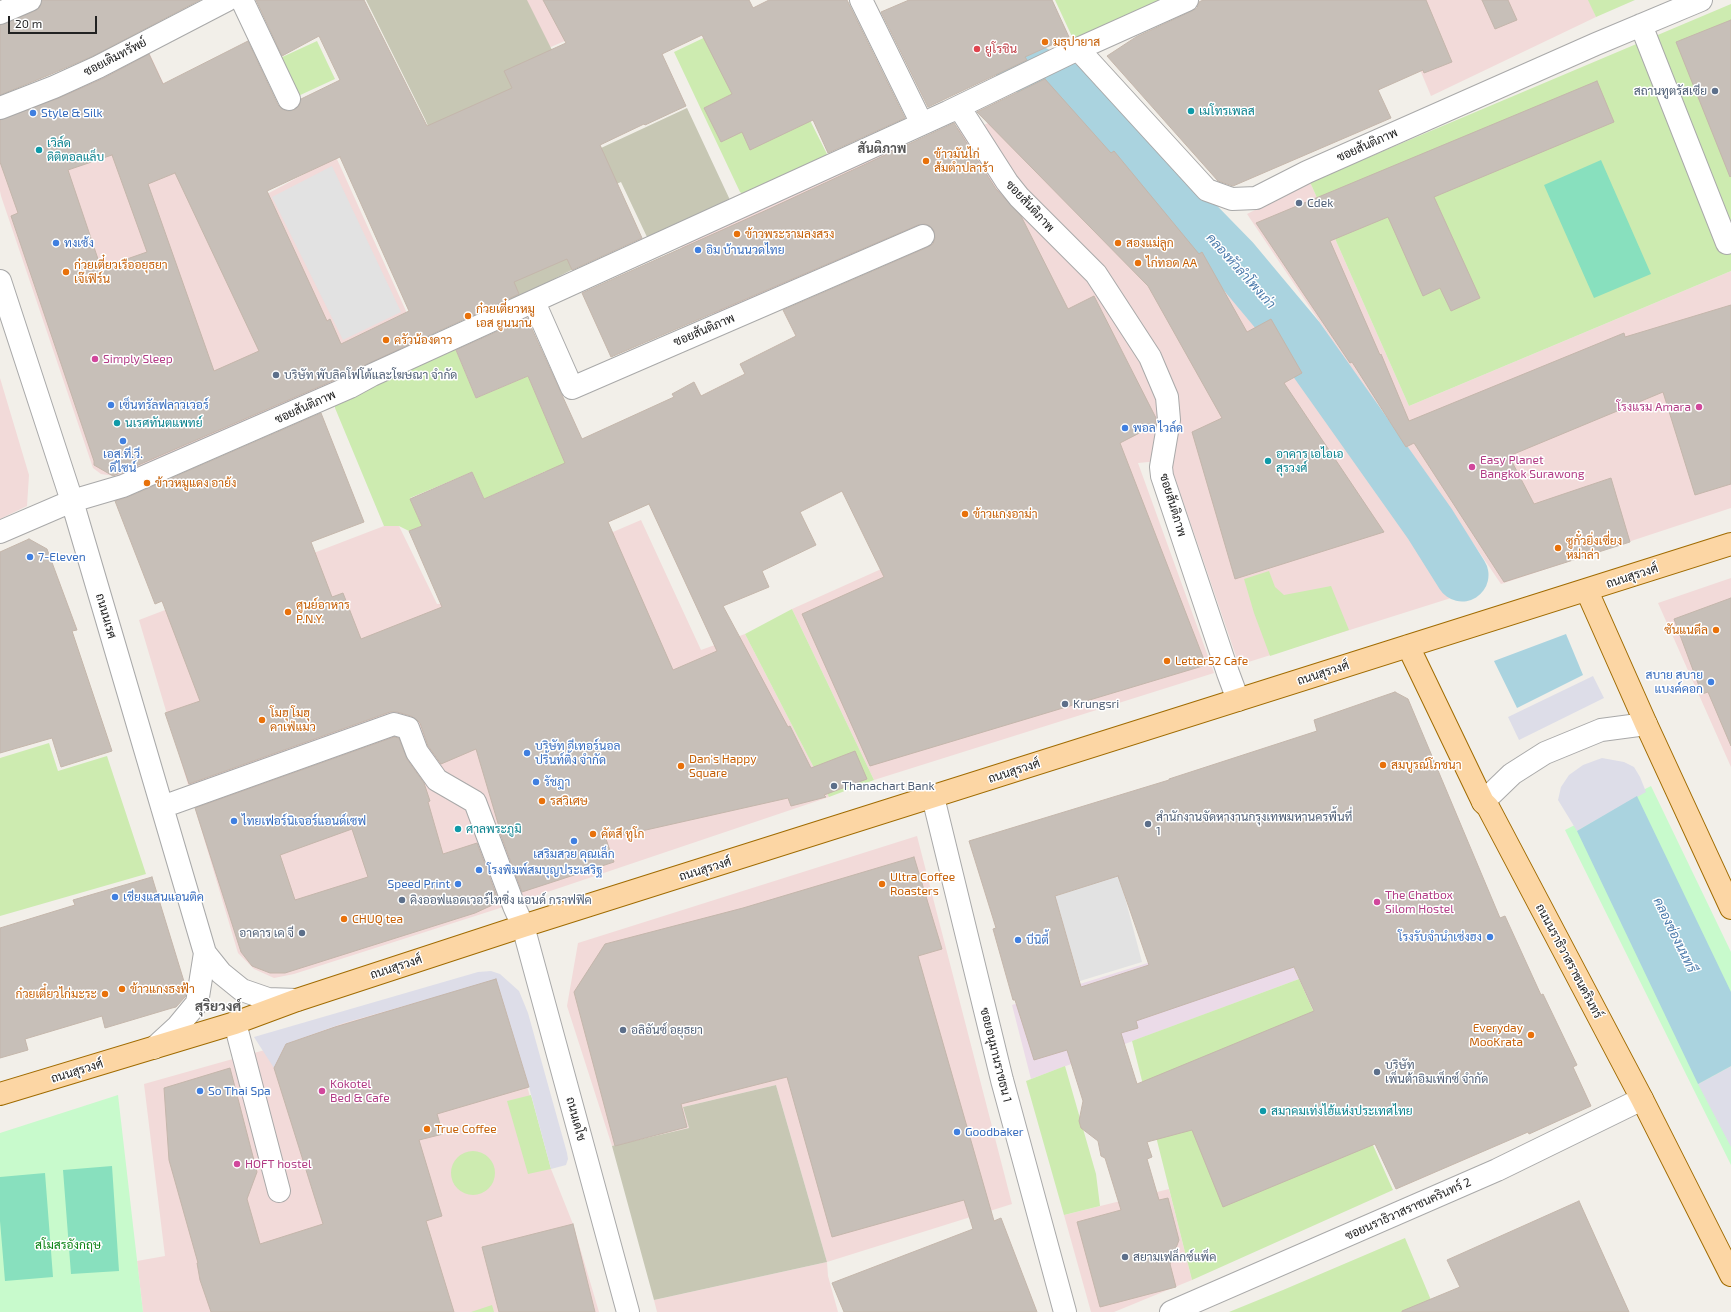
<!DOCTYPE html>
<meta charset="utf-8">
<style>
body{margin:0}
#map{position:relative;width:1731px;height:1312px;overflow:hidden;background:#f2efe9;font-family:"Exo 2",sans-serif}
canvas{display:block}
.scale{position:absolute;left:8px;top:16px;width:89px;height:18px;box-sizing:border-box;border:2px solid #222;border-top:0;padding-left:5px;font-size:12px;line-height:14px;white-space:nowrap;color:#222;-webkit-text-stroke:3px #fff;paint-order:stroke}
</style>
<div id="map">
<canvas width="1731" height="1312"></canvas>
<div class="scale">20 m</div>
</div>
<script>
const c = document.querySelector('canvas').getContext('2d');
c.lineJoin = 'round';
function fillPath(path, color) { c.fillStyle = color; c.fill(path, 'evenodd'); }
const shape = rows => new Path2D(rows.map(r => 'M' + r).join(''));
function stroke(path, color, width, dash) { c.strokeStyle = color; c.lineWidth = width; c.lineCap = dash ? 'butt' : 'round'; c.setLineDash(dash || []); c.stroke(path); }
function label(font, color, halo, rows, align = 'center') {
  c.font = font + ' "Exo 2",Sarabun,sans-serif'; c.lineWidth = 3; c.setLineDash([]); c.textBaseline = 'middle'; c.strokeStyle = halo; c.fillStyle = color; for (const [text, x, y, turn = 0] of rows) {
    c.save(); c.translate(x, y); c.rotate((+turn || 0) * Math.PI / 180); c.textAlign = isNaN(turn) ? turn : align; if (halo) c.strokeText(text, 0, 0); c.fillText(text, 0, 0); c.restore();
  }
}
const commercial = shape([
 [525,0,650,0,651,3,551,47,548,46],
 [1391,0,1589,0,1596,17,1431,96],
 [147,48,226,216,336,157,421,344,124,475,115,476,101,474,93,468,1,196,0,191,0,111],
 [1057,88,1115,146,1202,252,1238,280,1277,323,1451,598,1239,665,1169,460,1138,463,1214,673,874,780,792,609,1100,471,937,373,884,257,718,322,680,245,893,149,957,129,982,126],
 [1310,182,1409,406,1731,271,1731,508,1501,584,1386,416,1348,364,1247,214],
 [0,378,29,475,27,506,0,519],
 [641,520,701,650,745,634,829,797,497,909,294,974,274,978,254,969,238,953,139,620,384,526,399,526,437,604,447,603],
 [1731,578,1731,767,1658,603],
 [917,836,1012,1204,827,1262,828,1276,838,1312,657,1312,654,1300,827,1262,776,1085,683,1107,689,1128,612,1146,567,1006,578,943],
 [496,979,551,1169,573,1224,599,1312,143,1312,137,1261,165,1256,144,1084,286,1044,344,1023],
 [1169,1189,1192,1280,1114,1312,1091,1312,1064,1215]
]);
const industrial = shape([
 [1270,918,1299,979,1031,1079,1012,1005,1154,961]
]);
const construction = shape([
 [366,0,527,0,601,148,687,108,730,200,647,237,621,182,557,209,581,265,504,305,425,119],
 [776,1085,827,1262,654,1300,612,1146,689,1128,683,1107]
]);
const grass = shape([
 [1055,0,1171,0,1075,43],
 [1588,0,1635,0,1596,17],
 [1731,4,1731,271,1409,406,1310,182],
 [756,13,829,158,743,194,740,192,674,52],
 [317,41,335,79,296,97,278,59],
 [455,348,476,398,528,376,594,528,577,542,546,471,484,499,472,472,410,498,422,526,409,531,399,526,384,526,335,408,335,403],
 [1269,571,1275,587,1284,595,1331,586,1349,630,1270,656,1254,613,1244,579],
 [792,609,874,780,829,797,745,634],
 [49,743,58,771,107,756,146,874,0,916,0,758],
 [1299,979,1393,1190,1192,1280,1132,1041],
 [1065,1066,1096,1174,1100,1206,1064,1215,1026,1081],
 [531,1095,551,1169,528,1174,507,1101],
 '451 1173a22 22 0 1 1 44 0a22 22 0 1 1-44 0Z',
 [1405,1238,1436,1312,1229,1312,1283,1290],
 [492,1305,494,1312,471,1312]
]);
const park = shape([
 [1651,786,1731,952,1731,1165,1565,830],
 [118,1095,143,1312,0,1312,0,1133]
]);
const pitch = shape([
 [1601,160,1651,274,1594,298,1544,185],
 [112,1166,119,1271,71,1274,63,1170],
 [45,1173,53,1277,5,1281,0,1221,0,1177]
]);
const parking = shape([
 [332,166,401,312,343,340,272,197],
 [1119,875,1142,962,1080,981,1059,910,1053,897]
]);
const plaza = shape([
 [1593,676,1604,698,1519,740,1508,717],
 [1602,758,1624,762,1634,767,1640,777,1646,792,1577,831,1558,800,1561,787,1569,775,1583,765],
 [491,971,500,974,519,991,528,1013,567,1153,568,1159,566,1165,551,1169,529,1087,496,980,344,1023,286,1044,274,1068,254,1037,478,972],
 [1731,1066,1731,1147,1698,1084]
]);
const water = shape([
 [1566,634,1583,675,1517,708,1494,661],
 [1637,796,1731,992,1731,1066,1698,1084,1577,831]
]);
const river = shape([
 [987,0,1020,64,1066,89,1233,260,1299,339,1430,524,1462,575]
]);
const building = shape([
 [42,0,200,0,93,56,49,75,0,95,0,25,35,11,40,7,42,0],
 [256,0,364,0,427,126,512,88,504,71,566,43,543,0,749,0,753,8,769,0,847,0,905,118,828,153,813,120,750,150,742,132,721,142,704,108,732,94,702,35,662,54,686,106,645,125,644,124,600,145,642,238,572,270,567,259,514,282,519,294,367,364,344,376,113,476,94,465,94,461,11,216,18,213,0,162,0,120,59,98,104,78,149,54,163,84,248,41,278,105,282,109,288,111,294,110,299,106,301,99,340,80,319,36,282,56,256,0],
 [112,155,147,252,101,268,68,170,112,155],
 [340,157,409,311,341,344,330,319,327,321,267,191,340,157],
 [175,173,259,351,214,371,148,184,175,173],
 [909,0,1052,0,1069,37,1025,57,1027,60,928,107,881,12,909,0],
 [1203,0,1426,0,1452,62,1424,73,1423,70,1378,90,1391,118,1233,186,1218,181,1107,56,1136,37,1192,11,1197,8,1199,2,1203,0],
 [1482,0,1508,0,1517,20,1495,29,1482,0],
 [1731,20,1731,176,1730,177,1676,42,1731,20],
 [1045,79,1111,153,1114,151,1199,254,1202,252,1247,332,1271,319,1302,373,1284,383,1384,532,1235,579,1192,432,1222,418,1148,286,977,112,1045,79],
 [1597,81,1614,122,1434,197,1480,298,1451,311,1440,288,1423,296,1388,217,1330,241,1380,355,1381,354,1409,421,1624,333,1625,337,1731,305,1731,484,1695,495,1663,392,1509,456,1534,504,1611,478,1630,542,1504,582,1414,443,1406,447,1352,362,1350,363,1256,223,1597,81],
 [954,123,996,189,1021,216,1068,309,1094,296,1156,418,1155,425,1120,443,1206,665,870,766,802,614,884,577,842,491,800,512,816,545,762,571,769,587,723,606,788,727,790,726,811,768,855,751,867,779,824,795,826,797,791,806,788,798,606,839,614,862,522,892,499,830,500,830,476,749,441,764,428,746,420,723,416,719,411,716,397,712,390,712,189,784,165,713,200,701,162,601,155,604,115,501,128,497,321,413,364,522,311,542,332,597,343,593,361,639,442,607,409,531,422,526,410,499,472,472,484,499,565,463,528,376,476,398,456,350,527,318,582,439,674,397,672,394,694,382,701,396,745,374,740,364,796,336,783,310,928,247,933,244,935,238,934,231,930,226,925,224,918,225,611,357,582,293,769,209,954,123],
 [649,504,717,651,673,670,608,522,649,504],
 [29,539,47,549,77,630,72,631,112,751,61,767,52,738,0,753,0,552,29,539],
 [1731,598,1731,746,1708,692,1702,694,1674,619,1731,598],
 [1395,692,1408,699,1500,918,1505,916,1541,995,1543,994,1577,1065,1573,1067,1591,1106,1529,1134,1528,1132,1396,1189,1375,1144,1223,1207,1192,1130,1147,1142,1152,1157,1147,1159,1159,1200,1168,1198,1179,1240,1170,1264,1176,1287,1100,1307,1077,1222,1121,1210,1105,1158,1101,1156,1098,1141,1081,1128,1079,1121,1083,1101,1067,1050,1034,1060,1015,1000,1013,1000,993,929,996,928,969,841,1169,780,1169,779,1317,731,1314,720,1395,692],
 [1118,876,1149,965,1081,987,1055,896,1118,876],
 [1294,967,1314,1011,1137,1084,1121,1033,1138,1028,1136,1021,1294,967],
 [394,737,399,738,407,759,424,783,430,801,428,802,443,854,477,843,499,902,475,913,285,973,270,973,252,966,241,952,195,808,394,737],
 [352,829,368,877,295,900,280,855,352,829],
 [914,857,942,949,918,956,994,1221,1001,1218,1037,1312,844,1312,832,1283,973,1229,964,1200,832,1237,787,1077,681,1104,687,1127,615,1146,574,992,605,944,743,908,914,857],
 [152,877,186,988,186,996,176,1007,172,1008,105,1028,102,1016,25,1039,28,1050,0,1058,0,928,75,905,73,900,152,877],
 [496,979,529,1087,437,1114,443,1134,419,1140,442,1216,426,1221,454,1312,211,1312,200,1280,197,1263,198,1263,169,1160,164,1088,230,1068,257,1172,247,1199,260,1244,323,1224,274,1068,286,1044,335,1027,496,979],
 [1579,1201,1629,1312,1402,1312,1402,1311,1460,1287,1447,1260,1579,1201],
 [573,1224,595,1312,499,1312,482,1247,573,1224]
]);
const minor = shape([
 [242,0,289,99],
 [861,0,922,124],
 [0,13,30,0],
 [1641,25,1727,243],
 [1078,49,1187,0],
 [959,107,1007,182,1019,197,1096,274,1150,357,1167,397,1169,420,1161,467,1162,476,1228,673,1238,700],
 [0,108,54,87,98,67,227,0],
 [0,281,72,501,205,953,221,973,242,990,268,999,297,1000],
 [534,302,572,388,923,236],
 [0,532,72,501,123,486,350,387,372,375,948,112,1078,49,1207,190,1232,199,1256,198,1307,172,1596,44,1701,0],
 [933,797,1002,1080,1065,1312],
 [1483,802,1512,774,1545,753,1601,730,1646,724],
 [162,807,394,724,408,728,417,752,437,780,475,802,514,906,523,926,628,1312],
 [235,1023,279,1191],
 [154,1048,178,1026,197,1003,205,953],
 [1171,1312,1497,1170,1642,1099]
]);
const major = shape([
 [1587,591,1646,724,1731,908],
 [1408,646,1483,802,1488,807,1642,1099,1731,1275],
 [0,1094,235,1023,297,1000,523,926,1731,544]
]);
const markers = [
 [1045,42,4,"#e8710a"],
 [977,49,4,"#e0444e"],
 [1715,91,4,"#5c6f8a"],
 [1191,111,4,"#0f9aa8"],
 [33,113,4,"#3f7fe0"],
 [39,150,4,"#0f9aa8"],
 [926,161,4,"#e8710a"],
 [1299,203,4,"#5c6f8a"],
 [737,234,4,"#e8710a"],
 [56,243,4,"#3f7fe0"],
 [1118,243,4,"#e8710a"],
 [698,250,4,"#3f7fe0"],
 [1138,263,4,"#e8710a"],
 [66,272,4,"#e8710a"],
 [468,316,4,"#e8710a"],
 [386,340,4,"#e8710a"],
 [95,359,4,"#d1479c"],
 [276,375,4,"#5c6f8a"],
 [111,405,4,"#3f7fe0"],
 [1699,407,4,"#d1479c"],
 [117,423,4,"#0f9aa8"],
 [1125,428,4,"#3f7fe0"],
 [123,441,4,"#3f7fe0"],
 [1268,461,4,"#0f9aa8"],
 [1472,467,4,"#d1479c"],
 [147,483,4,"#e8710a"],
 [965,514,4,"#e8710a"],
 [1558,548,4,"#e8710a"],
 [30,557,4,"#3f7fe0"],
 [288,612,4,"#e8710a"],
 [1716,630,4,"#e8710a"],
 [1167,661,4,"#e8710a"],
 [1711,682,4,"#3f7fe0"],
 [1065,704,4,"#5c6f8a"],
 [262,720,4,"#e8710a"],
 [527,753,4,"#3f7fe0"],
 [1383,765,4,"#e8710a"],
 [681,766,4,"#e8710a"],
 [536,782,4,"#3f7fe0"],
 [834,786,4,"#5c6f8a"],
 [542,801,4,"#e8710a"],
 [234,821,4,"#3f7fe0"],
 [1148,824,4,"#5c6f8a"],
 [458,829,4,"#0f9aa8"],
 [593,834,4,"#e8710a"],
 [574,841,4,"#3f7fe0"],
 [479,870,4,"#3f7fe0"],
 [458,884,4,"#3f7fe0"],
 [882,884,4,"#e8710a"],
 [115,897,4,"#3f7fe0"],
 [402,900,4,"#5c6f8a"],
 [1377,902,4,"#d1479c"],
 [344,919,4,"#e8710a"],
 [302,933,4,"#5c6f8a"],
 [1490,937,4,"#3f7fe0"],
 [1018,940,4,"#3f7fe0"],
 [122,989,4,"#e8710a"],
 [105,994,4,"#e8710a"],
 [623,1030,4,"#5c6f8a"],
 [1531,1035,4,"#e8710a"],
 [1377,1072,4,"#5c6f8a"],
 [200,1091,4,"#3f7fe0"],
 [322,1091,4,"#d1479c"],
 [1263,1111,4,"#0f9aa8"],
 [427,1129,4,"#e8710a"],
 [957,1132,4,"#3f7fe0"],
 [237,1164,4,"#d1479c"],
 [1125,1257,4,"#5c6f8a"]
];
const foodNames = [
 ["มธุปายาส",1053,42],
 ["ข้าวมันไก่",934,154],
 ["ส้มตำปลาร้า",934,168],
 ["ข้าวพระรามลงสรง",745,234],
 ["สองแม่ลูก",1126,243],
 ["ไก่ทอด AA",1146,263],
 ["ก๋วยเตี๋ยวเรืออยุธยา",74,265],
 ["เจ๊เฟิร์น",74,279],
 ["ก๋วยเตี๋ยวหมู",476,309],
 ["เอส ยูนนาน",476,323],
 ["ครัวน้องดาว",394,340],
 ["ข้าวหมูแดง อาย้ง",155,483],
 ["ข้าวแกงอาม่า",973,514],
 ["ซูกั๋วยิ่งเซี่ยง",1566,541],
 ["หม่าล่า",1566,555],
 ["ศูนย์อาหาร",296,605],
 ["P.N.Y.",296,619],
 ["ซันแนดึล",1708,630,"right"],
 ["Letter52 Cafe",1175,661],
 ["โมฮุ โมฮุ",270,713],
 ["คาเฟ่แมว",270,727],
 ["Dan's Happy",689,759],
 ["Square",689,773],
 ["สมบูรณ์โภชนา",1391,765],
 ["รสวิเศษ",550,801],
 ["คัตสึ ทูโก",601,834],
 ["Ultra Coffee",890,877],
 ["Roasters",890,891],
 ["CHUQ tea",352,919],
 ["ข้าวแกงธงฟ้า",130,989],
 ["ก๋วยเตี๋ยวไก่มะระ",97,994,"right"],
 ["Everyday",1523,1028,"right"],
 ["MooKrata",1523,1042,"right"],
 ["True Coffee",435,1129]
];
const healthNames = [
 ["ยูโรชิน",985,49]
];
const streetNames = [
 ["ซอยเติมทรัพย์",115,57,-27],
 ["ซอยสันติภาพ",1367,145,-24],
 ["ซอยสันติภาพ",1030,206,47],
 ["ซอยสันติภาพ",704,330,-23],
 ["ซอยสันติภาพ",305,407,-24],
 ["ซอยสันติภาพ",1173,505,73],
 ["ถนนสุรวงศ์",1632,576,-18],
 ["ถนนนเรศ",106,616,74],
 ["ถนนสุรวงศ์",1323,673,-18],
 ["ถนนสุรวงศ์",1014,771,-18],
 ["ถนนสุรวงศ์",705,869,-17],
 ["ถนนนราธิวาสราชนครินทร์",1569,961,62],
 ["ถนนสุรวงศ์",396,967,-18],
 ["ซอยอนุมานราชธน 1",996,1055,76],
 ["ถนนสุรวงศ์",77,1071,-17],
 ["ถนนเดโช",576,1119,75],
 ["ซอยนราธิวาสราชนครินทร์ 2",1408,1209,-24]
];
const serviceNames = [
 ["สถานทูตรัสเซีย",1707,91,"right"],
 ["Cdek",1307,203],
 ["บริษัท พับลิคโฟโต้และโฆษณา จำกัด",284,375],
 ["Krungsri",1073,704],
 ["Thanachart Bank",842,786],
 ["สำนักงานจัดหางานกรุงเทพมหานครพื้นที่",1156,817],
 ["1",1156,831],
 ["คิงออฟแอดเวอร์ไทซิ่ง แอนด์ กราฟฟิค",410,900],
 ["อาคาร เค จี",294,933,"right"],
 ["อลิอันซ์ อยุธยา",631,1030],
 ["บริษัท",1385,1065],
 ["เพ็นต้าอิมเพ็กซ์ จำกัด",1385,1079],
 ["สยามเฟล็กซ์แพ็ค",1133,1257]
];
const cultureNames = [
 ["เมโทรเพลส",1199,111],
 ["เวิล์ด",47,143],
 ["ดิติตอลแล็บ",47,157],
 ["นเรศทันตแพทย์",125,423],
 ["อาคาร เอไอเอ",1276,454],
 ["สุรวงศ์",1276,468],
 ["ศาลพระภูมิ",466,829],
 ["สมาคมเท่งไฮ้แห่งประเทศไทย",1271,1111]
];
const shopNames = [
 ["Style & Silk",41,113],
 ["ทงเซ้ง",64,243],
 ["อิม บ้านนวดไทย",706,250],
 ["เซ็นทรัลฟลาวเวอร์",119,405],
 ["พอล ไวล์ด",1133,428],
 ["เอส.ที.วี.",123,454,"center"],
 ["ดีไซน์",123,468,"center"],
 ["7-Eleven",38,557],
 ["สบาย สบาย",1703,675,"right"],
 ["แบงค์คอก",1703,689,"right"],
 ["บริษัท อีเทอร์นอล",535,746],
 ["ปริ้นท์ติ้ง จำกัด",535,760],
 ["รัชฎา",544,782],
 ["ไทยเฟอร์นิเจอร์แอนด์เซฟ",242,821],
 ["เสริมสวย คุณเล็ก",574,854,"center"],
 ["โรงพิมพ์สมบุญประเสริฐ",487,870],
 ["Speed Print",450,884,"right"],
 ["เชียงแสนแอนติค",123,897],
 ["โรงรับจำนำเซ่งฮง",1482,937,"right"],
 ["บีนิตี้",1026,940],
 ["So Thai Spa",208,1091],
 ["Goodbaker",965,1132]
];
const hotelNames = [
 ["Simply Sleep",103,359],
 ["โรงแรม Amara",1691,407,"right"],
 ["Easy Planet",1480,460],
 ["Bangkok Surawong",1480,474],
 ["The Chatbox",1385,895],
 ["Silom Hostel",1385,909],
 ["Kokotel",330,1084],
 ["Bed & Cafe",330,1098],
 ["HOFT hostel",245,1164]
];
const parkNames = [
 ["สโมสรอังกฤษ",68,1245]
];
const neighbourhoodNames = [
 ["สันติภาพ",882,149]
];
const waterNames = [
 ["คลองหัวลำโพงเก่า",1241,271,48],
 ["คลองช่องนนทรี",1675,935,64]
];
const quarterNames = [
 ["สุริยวงศ์",218,1006]
];
fillPath(commercial, '#f2dad9');
fillPath(industrial, '#ebdbe8');
fillPath(construction, '#c7c7b4');
fillPath(grass, '#cdebb0');
fillPath(park, '#c8facc');
fillPath(pitch, '#88e0be');
fillPath(parking, '#e2e2e2');
fillPath(plaza, '#dddde8');
fillPath(water, '#aad3df');
stroke(river, '#aad3df', 53);
fillPath(building, '#c7bfb8');
stroke(building, '#c4b6ab', 1);
stroke(minor, '#a9a9a9', 24);
stroke(major, '#a06b00', 24);
stroke(minor, '#fff', 22);
stroke(major, '#fcd6a4', 22);
for (const [x, y, r, color] of markers) { const dot = new Path2D(); dot.arc(x, y, r, 0, 2 * Math.PI); c.fillStyle = color; c.fill(dot); stroke(dot, '#fff', 1.5); }
label('12px', '#c56008', '#fff', foodNames, 'left');
label('12px', '#be3a42', '#fff', healthNames, 'left');
label('12px', '#222', '#fff', streetNames);
label('12px', '#4e5e75', '#fff', serviceNames, 'left');
label('12px', '#0d838f', '#fff', cultureNames, 'left');
label('12px', '#366cbe', '#fff', shopNames, 'left');
label('12px', '#b23c85', '#fff', hotelNames, 'left');
label('12px', '#0c8416', '#fff', parkNames);
label('bold 13px', '#555', '#fff', neighbourhoodNames);
label('italic 13px', '#4a7aab', '#fff', waterNames);
label('bold 14px', '#555', '#fff', quarterNames);
</script>
